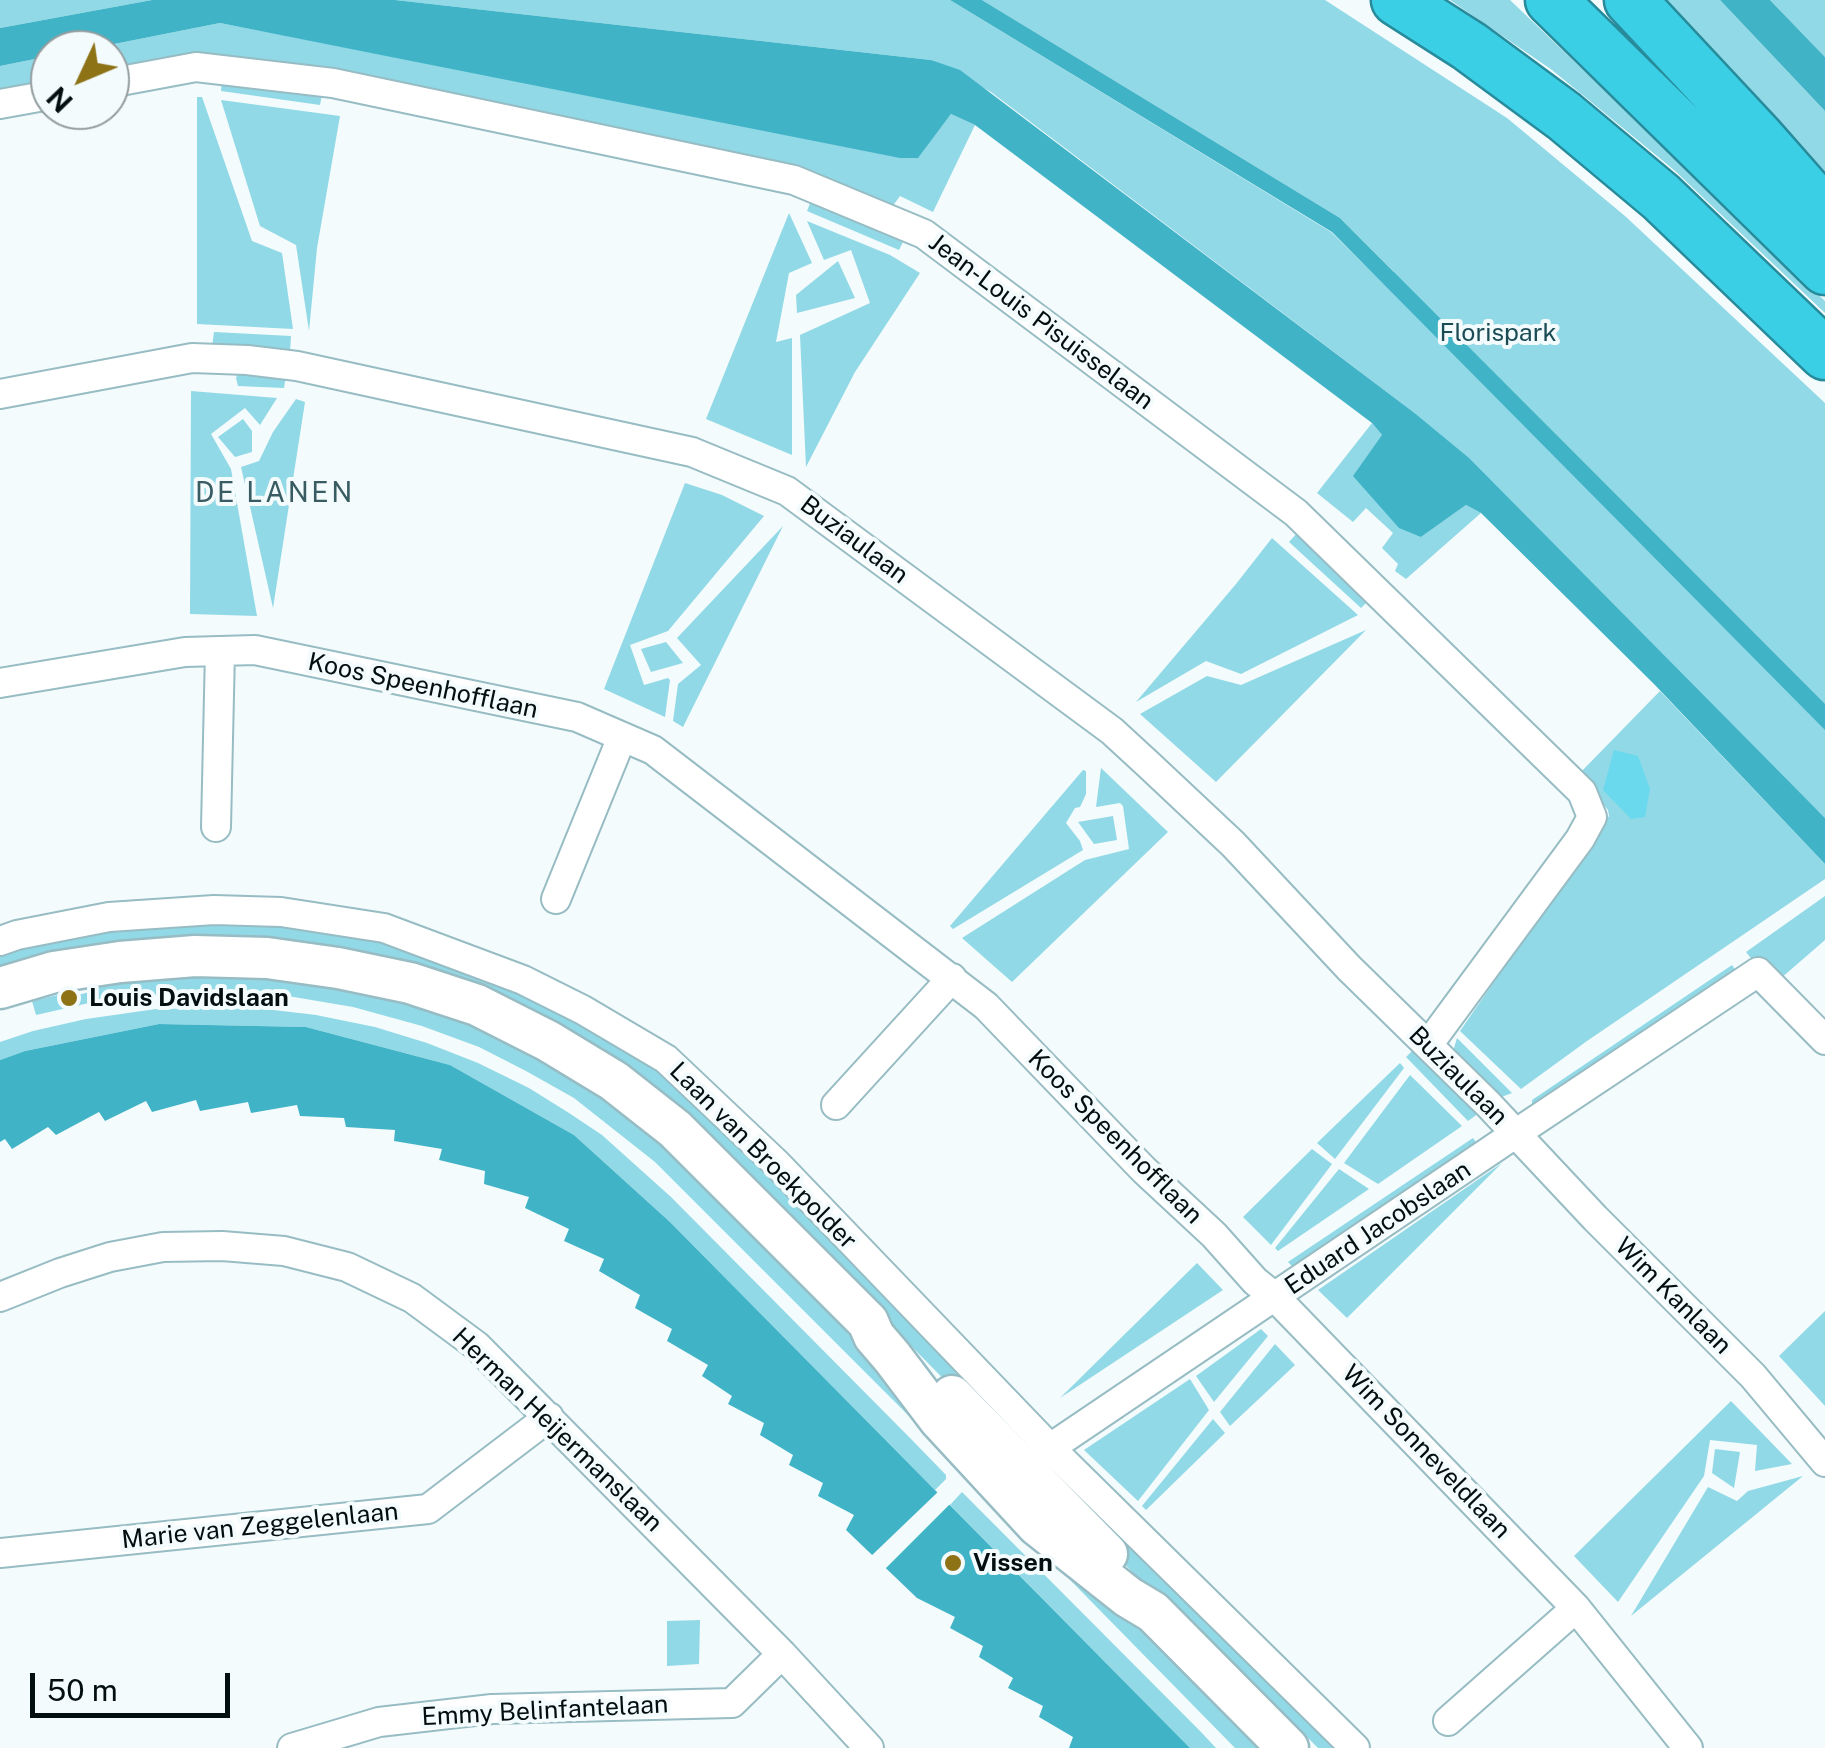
<!DOCTYPE html>
<style>
body{margin:0}
#map{position:relative;width:1825px;height:1748px;overflow:hidden;background:#f3fbfc;font-family:"Public Sans",sans-serif}
canvas{display:block}
.north{position:absolute;left:30px;top:30px;width:100px;height:100px;box-sizing:border-box;background:#f3fbfc;border:2px solid #939c9e;border-radius:50%;rotate:226deg;font-size:28px;font-weight:700;line-height:40px;text-align:center;color:#020e10}
.north::after{content:'';display:block;margin:auto;width:35px;height:45px;background:#8d7216;clip-path:polygon(50% 0,100% 100%,50% 72%,0 100%)}
.scale{position:absolute;left:30px;top:1673px;width:200px;height:45px;box-sizing:border-box;border:5px solid #020e10;border-top:0;padding-left:12px;font-size:30px;line-height:35px;white-space:nowrap;color:#020e10;-webkit-text-stroke:8px #f3fbfc;paint-order:stroke}
</style>
<div id="map">
<canvas width="1825" height="1748"></canvas>
<div class="north">N</div>
<div class="scale">50 m</div>
</div>
<script>
const c = document.querySelector('canvas').getContext('2d');
c.lineJoin = 'round';
function fillPath(path, color) { c.fillStyle = color; c.fill(path, 'evenodd'); }
const shape = rows => new Path2D(rows.map(r => 'M' + r).join(''));
function stroke(path, color, width, dash) { c.strokeStyle = color; c.lineWidth = width; c.lineCap = dash ? 'butt' : 'round'; c.setLineDash(dash || []); c.stroke(path); }
function label(font, color, halo, rows, align = 'center') {
  c.font = font + ' "Public Sans",sans-serif'; c.lineWidth = 8; c.setLineDash([]); c.textBaseline = 'middle'; c.strokeStyle = halo; c.fillStyle = color; for (const [text, x, y, turn = 0] of rows) {
    c.save(); c.translate(x, y); c.rotate((+turn || 0) * Math.PI / 180); c.textAlign = isNaN(turn) ? turn : align; if (halo) c.strokeText(text, 0, 0); c.fillText(text, 0, 0); c.restore();
  }
}
const green = shape([
 [0,0,152,0,0,28],
 [395,0,950,0,1331,232,1384,284,1394,272,1340,218,982,0,1325,0,1507,118,1625,216,1825,403,1825,818,1412,411,991,92,931,60],
 [1450,0,1510,0,1825,301,1825,313,1674,170,1590,101,1552,70],
 [1652,0,1720,0,1825,111,1825,188],
 [1770,0,1825,0,1825,57],
 [220,23,918,157,951,114,975,125,933,212,900,196,892,207,313,67,208,54,181,62,110,75,110,50,84,50],
 [50,56,50,86,0,95,0,66],
 [222,78,323,89,320,105,221,91],
 [197,97,202,97,252,241,282,253,293,329,197,324],
 [221,100,340,116,317,248,309,331,296,245,260,226],
 [812,198,905,238,899,250,807,211],
 [789,213,812,263,789,273,776,342,792,338,792,455,706,419],
 [807,221,890,255,920,273,855,372,806,467,800,335,870,303,851,250,824,260],
 [838,261,855,298,797,313,796,295],
 [214,332,291,336,290,351,212,347],
 [239,371,286,375,284,388,238,386,236,378],
 [191,391,277,398,260,425,245,408,211,434,231,469,257,616,190,614],
 [296,399,305,402,273,608,241,467,259,461,273,432],
 [243,419,252,431,252,452,235,457,218,437],
 [1372,423,1382,435,1421,537,1466,505,1481,513,1406,579,1395,571,1398,564,1382,548,1393,533,1366,508,1353,522,1317,493],
 [685,483,722,495,764,516,668,631,630,645,644,685,668,678,670,680,665,717,604,689],
 [783,526,683,727,673,721,678,684,701,665,677,638],
 [1299,531,1372,597,1361,608,1289,542],
 [1272,538,1358,615,1241,674,1206,661,1136,702,1236,584],
 [1366,630,1216,782,1140,714,1207,676,1241,685],
 [666,642,683,663,651,672,641,649],
 [1660,691,1825,864,1825,879,1587,1041,1521,1089,1460,1031,1609,816,1608,810,1578,775],
 [1101,768,1168,832,1012,982,962,938,1085,860,1129,849,1123,806,1120,803,1096,807],
 [1083,770,1086,771,1086,794,1080,807,1075,808,1066,823,1080,841,1083,850,953,929,950,926],
 [1113,816,1117,840,1094,844,1078,822],
 [1825,896,1825,940,1780,979,1758,967,1746,952],
 [183,919,345,930,465,963,613,1038,669,1078,733,1134,1013,1419,1003,1426,989,1425,782,1215,449,980,0,971,0,949,35,939],
 [1732,965,1736,971,1537,1109,1532,1106,1532,1100],
 [211,969,369,986,511,1038,636,1115,828,1302,956,1463,655,1162,574,1098,526,1071,479,1047,422,1026,353,1007,282,995,169,993,89,1003,36,1015,32,1001,66,993,66,988,75,987,78,995,97,990,95,978],
 [218,1008,265,1009,316,1015,375,1027,427,1043,478,1063,529,1088,569,1113,602,1135,671,1197,912,1440,946,1475,946,1479,935,1490,670,1222,574,1135,450,1065,306,1027,159,1024,25,1051,0,1060,0,1042,33,1031,86,1019,156,1009],
 [1457,1038,1512,1093,1499,1098,1455,1056,1454,1048],
 [1416,1047,1479,1113,1468,1121,1406,1057],
 [1400,1063,1404,1068,1335,1159,1317,1143],
 [1410,1075,1462,1126,1378,1184,1344,1163],
 [1473,1138,1478,1145,1295,1269,1288,1262],
 [1312,1149,1332,1164,1271,1245,1243,1217],
 [1502,1163,1347,1318,1318,1290],
 [1339,1169,1369,1189,1278,1251,1275,1248],
 [1197,1263,1223,1290,1060,1398],
 [1825,1311,1825,1406,1779,1356],
 [1261,1329,1268,1336,1214,1402,1196,1376],
 [1275,1344,1295,1365,1230,1426,1220,1412],
 [1190,1379,1209,1410,1138,1501,1084,1450],
 [1731,1401,1792,1464,1755,1471,1757,1445,1710,1440,1704,1476,1618,1602,1574,1556],
 [1213,1419,1225,1433,1146,1510,1142,1506],
 [1715,1449,1740,1452,1734,1488,1712,1473],
 [1803,1476,1631,1616,1708,1487,1737,1501,1748,1491],
 [976,1484,1131,1611,1270,1748,1235,1748],
 [962,1492,1201,1732,1216,1748,1190,1748,950,1505],
 [1103,1510,1339,1748,1318,1748,1300,1730,1294,1736,1087,1526],
 [700,1620,699,1664,667,1666,667,1621]
]);
const forest = shape([
 [1614,750,1638,756,1650,789,1645,817,1631,819,1603,790]
]);
const water = shape([
 [152,0,395,0,931,60,960,70,1412,411,1469,458,1825,818,1825,864,1654,684,1481,513,1466,505,1421,537,1399,528,1353,476,1382,435,1372,423,975,125,951,114,918,158,900,158,220,23,84,50,50,50,50,56,0,66,0,28],
 [950,0,982,0,1340,218,1825,704,1825,730,1332,232],
 [1720,0,1770,0,1825,57,1825,111],
 [159,1024,306,1027,450,1065,574,1135,670,1222,1190,1748,1069,1748,1073,1737,1039,1717,1043,1706,1008,1688,1013,1678,979,1657,983,1646,950,1628,955,1617,917,1598,846,1530,854,1515,818,1496,823,1483,789,1465,793,1455,760,1435,764,1423,728,1404,732,1396,702,1376,708,1365,667,1341,672,1329,635,1308,640,1295,599,1271,604,1259,564,1241,569,1229,525,1208,529,1197,484,1184,485,1171,439,1160,442,1149,394,1141,395,1130,346,1127,344,1118,300,1116,297,1105,251,1113,248,1102,200,1111,196,1100,152,1112,146,1101,105,1121,99,1112,56,1135,48,1127,12,1149,5,1139,0,1142,0,1060,25,1051]
]);
const pier = shape([
 [941,1489,953,1501,882,1572,868,1559]
]);
const street = shape([
 [110,83,196,67,333,83,794,180,924,234,1296,513,1582,792,1592,817,1580,839,1428,1045],
 [0,104,50,95],
 [0,394,192,358,247,360,297,366,692,452,787,491,1112,731,1150,766,1233,844,1349,968,1488,1104,1595,1218,1753,1376,1825,1462],
 [0,683,185,652,255,650,577,717,653,750,986,1006,1144,1170,1214,1235,1255,1281,1276,1298,1576,1608,1688,1748],
 [216,827,220,651],
 [556,899,622,737],
 [0,941,17,935,109,917,214,910,281,912,384,928,523,980,583,1010,666,1059,777,1164,1050,1448,1355,1748],
 [836,1105,952,978],
 [0,1297,60,1273,110,1257,163,1247,222,1246,284,1251,347,1267,412,1298,477,1346,782,1654,869,1748],
 [1039,1458,1050,1448,1515,1134,1758,972,1825,1040],
 [0,1553,428,1509,549,1417],
 [1448,1721,1576,1608],
 [292,1748,379,1722,492,1709,732,1703,782,1654]
]);
const secondary = shape([
 [0,988,54,972,120,962,195,956,267,958,338,968,410,983,477,1005,548,1041,614,1081,675,1129,868,1322,874,1336,892,1357,939,1419,1037,1525,1128,1597,1153,1612,1288,1748],
 [952,1396,1107,1554]
]);
const highway = shape([
 [1397,0,1469,46,1564,116,1661,197,1825,354],
 [1551,0,1825,269],
 [1630,0,1758,137,1825,213]
]);
const markers = [
 [69,998,10,"#8d7216"],
 [953,1563,10,"#8d7216"]
];
const streetNames = [
 ["Jean-Louis Pisuisselaan",1041,322,37],
 ["Buziaulaan",854,540,37],
 ["Koos Speenhofflaan",423,686,12],
 ["Buziaulaan",1458,1076,45],
 ["Koos Speenhofflaan",1115,1137,45],
 ["Laan van Broekpolder",763,1156,45],
 ["Eduard Jacobslaan",1378,1228,-34],
 ["Wim Kanlaan",1673,1296,45],
 ["Herman Heijermanslaan",557,1430,44],
 ["Wim Sonneveldlaan",1426,1452,46],
 ["Marie van Zeggelenlaan",260,1526,-6],
 ["Emmy Belinfantelaan",545,1711,-3]
];
const parkNames = [
 ["Florispark",1498,333]
];
const poiNames = [
 ["Louis Davidslaan",89,998],
 ["Vissen",973,1563]
];
const neighbourhoodNames = [
 ["DE LANEN",275,493]
];
fillPath(green, '#91d9e6');
fillPath(forest, '#6bd9ed');
fillPath(water, '#41b3c7');
fillPath(pier, '#f3fbfc');
stroke(street, '#97bcc3', 32);
stroke(secondary, '#97bcc3', 45);
stroke(highway, '#278b9b', 55);
stroke(street, '#fff', 28);
stroke(secondary, '#fff', 40);
stroke(highway, '#3bcfe6', 50);
for (const [x, y, r, color] of markers) { const dot = new Path2D(); dot.arc(x, y, r, 0, 2 * Math.PI); c.fillStyle = color; c.fill(dot); stroke(dot, '#f3fbfc', 4); }
label('25px', '#020e10', '#f3fbfc', streetNames);
label('25px', '#1b4c55', '#f3fbfc', parkNames);
label('bold 25px', '#020e10', '#f3fbfc', poiNames, 'left');
c.letterSpacing = '2.5px';
label('28px', '#395c63', '#f3fbfc', neighbourhoodNames);
c.letterSpacing = '0px';
</script>
